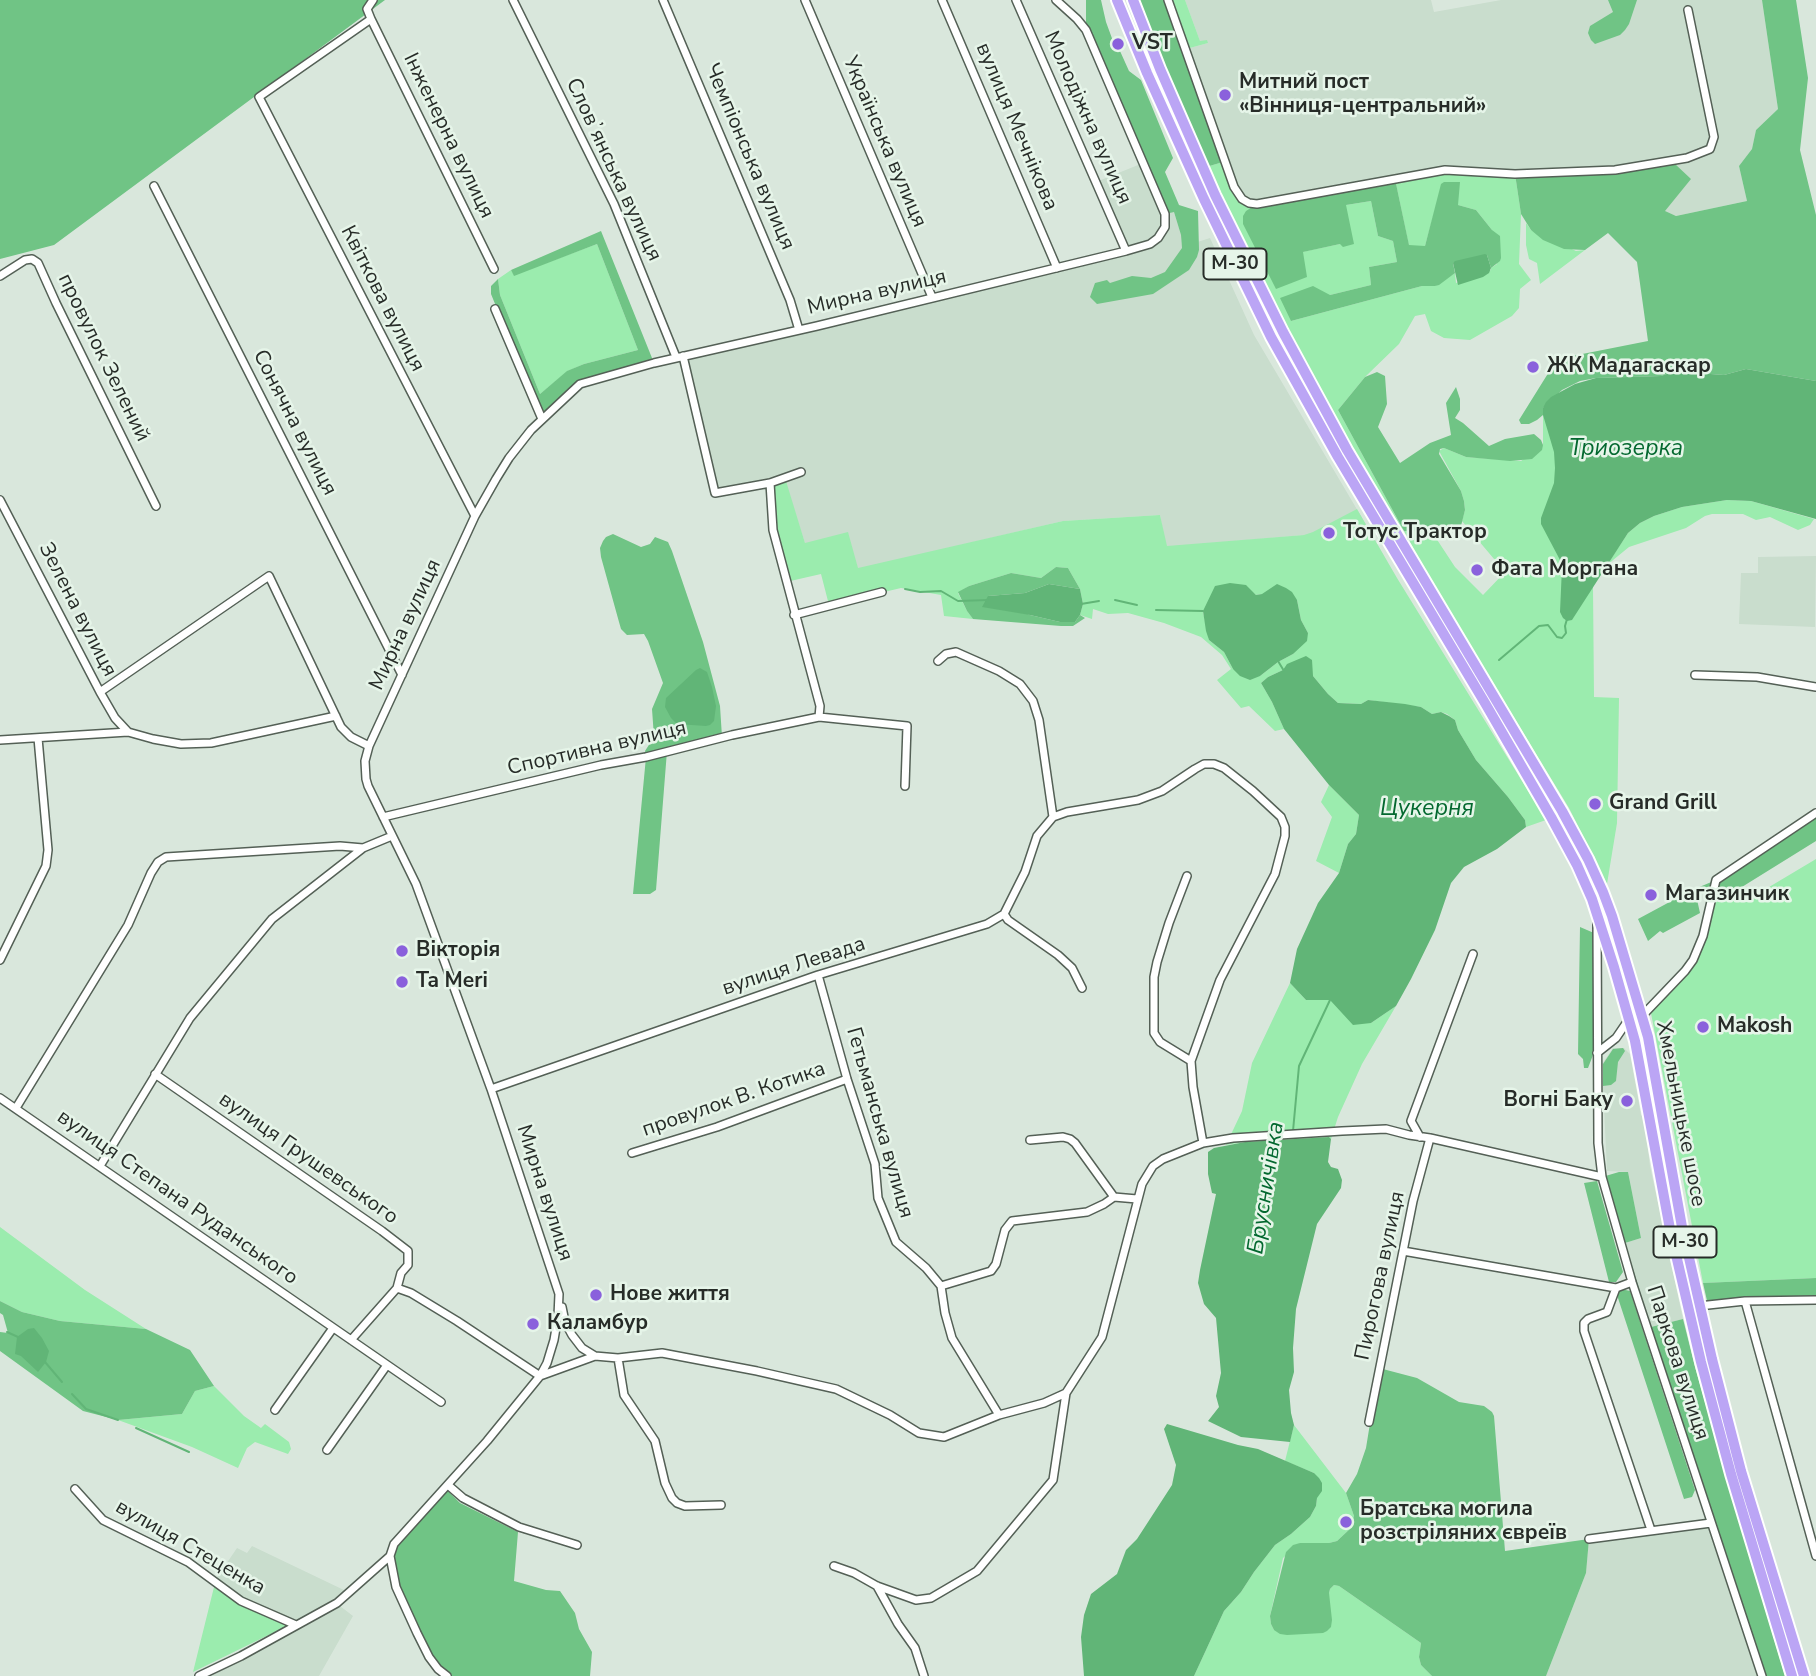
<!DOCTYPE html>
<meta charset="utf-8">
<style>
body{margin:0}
canvas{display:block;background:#d9e7dc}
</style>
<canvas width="1816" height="1676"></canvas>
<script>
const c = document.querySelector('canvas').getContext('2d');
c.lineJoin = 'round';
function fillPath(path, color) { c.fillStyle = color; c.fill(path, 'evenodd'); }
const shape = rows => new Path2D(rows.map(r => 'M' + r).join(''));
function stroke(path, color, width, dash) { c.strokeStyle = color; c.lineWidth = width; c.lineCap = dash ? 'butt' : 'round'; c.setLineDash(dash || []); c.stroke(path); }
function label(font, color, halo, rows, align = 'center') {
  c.font = font + ' "Nunito Sans",sans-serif'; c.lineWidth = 5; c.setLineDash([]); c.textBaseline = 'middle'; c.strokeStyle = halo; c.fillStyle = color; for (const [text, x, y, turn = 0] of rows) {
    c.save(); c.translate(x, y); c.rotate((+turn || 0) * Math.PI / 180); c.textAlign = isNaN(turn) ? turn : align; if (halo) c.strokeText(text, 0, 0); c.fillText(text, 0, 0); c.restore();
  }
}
const built = shape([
 [1185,0,1431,0,1434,12,1501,0,1762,0,1778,109,1756,130,1752,149,1739,166,1747,201,1676,216,1664,211,1615,170,1257,204,1242,199,1186,49,1208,43,1200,41],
 [1143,163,1174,212,1181,235,1182,247,1210,238,1254,335,1378,545,1373,547,1304,535,1166,547,1160,515,1063,521,858,569,805,543,785,481,715,493,683,356,1126,251,1096,182],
 [1816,556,1815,627,1739,624,1741,573,1758,573,1758,557],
 [1613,1048,1624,1048,1630,1054,1641,1115,1644,1117,1650,1166,1683,1319,1651,1327,1625,1243,1641,1238,1628,1172,1607,1171,1602,1064],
 [1711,1523,1762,1676,1546,1676,1586,1573,1589,1539],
 [252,1546,346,1591,335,1601,293,1623,242,1599,216,1579,237,1548,247,1553],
 [340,1606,353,1616,319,1676,208,1676]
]);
const green = shape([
 [1168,0,1185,0,1200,41,1207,40,1208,43,1186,49],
 [1223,162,1230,184,1302,252,1340,244,1346,205,1371,201,1378,236,1393,241,1397,262,1369,267,1371,285,1330,295,1291,321,1422,286,1435,286,1455,273,1456,283,1491,270,1491,268,1497,264,1492,230,1476,210,1458,205,1442,184,1425,246,1409,246,1395,179,1445,170,1515,174,1521,214,1519,264,1531,280,1520,289,1519,308,1512,316,1470,340,1444,338,1431,331,1425,314,1415,316,1399,344,1365,377,1338,410,1404,531,1432,532,1455,567,1483,595,1505,572,1462,521,1465,510,1464,501,1461,491,1439,451,1444,448,1466,457,1521,461,1543,445,1543,415,1547,405,1581,599,1593,586,1594,697,1619,698,1617,823,1607,884,1569,808,1431,581,1404,531,1381,497,1286,330,1206,167],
 [1526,223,1531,230,1576,251,1585,250,1540,284,1537,263,1529,259,1526,245],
 [597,244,638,350,584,364,568,371,540,394,500,295,498,279,511,270,514,275],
 [786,481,805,543,848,532,858,568,1063,521,1160,515,1167,546,1304,535,1313,532,1357,509,1397,578,1546,820,1526,827,1525,820,1508,797,1476,760,1458,730,1455,720,1447,714,1441,712,1432,714,1421,707,1368,700,1361,704,1338,703,1328,694,1313,676,1283,670,1268,677,1261,683,1272,702,1284,729,1275,731,1249,706,1241,708,1217,680,1231,669,1222,655,1201,637,1164,623,1128,613,1108,614,1093,609,1092,619,1080,615,1083,604,1080,589,1068,568,1056,567,1041,578,1011,573,969,586,958,593,967,611,973,619,944,616,941,595,901,588,829,605,821,574,786,582,773,530,770,483],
 [1251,591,1256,595,1262,594,1297,600,1301,620,1308,633,1293,654,1278,662,1260,676,1233,669,1224,652,1209,640,1203,612],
 [1727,500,1751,501,1814,519,1810,525,1798,530,1770,517,1756,520,1743,514,1712,514,1705,516,1686,528,1629,547,1607,565,1628,533,1640,523,1654,516,1682,507],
 [1329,785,1359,815,1356,834,1348,844,1339,873,1316,861,1332,817,1321,802],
 [1816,859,1816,1278,1703,1283,1650,1008,1693,960,1711,900,1749,899],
 [1290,983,1306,1000,1330,1000,1371,1023,1396,1006,1362,1064,1338,1117,1331,1139,1329,1137,1245,1142,1226,1145,1242,1111,1252,1063],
 [0,1227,85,1290,146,1329,60,1321,22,1312,0,1301],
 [214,1386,244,1416,261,1428,265,1424,289,1442,291,1449,288,1454,255,1442,247,1448,238,1468,192,1447,118,1420,182,1414,195,1391],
 [1294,1425,1346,1493,1354,1516,1354,1522,1352,1527,1337,1541,1329,1543,1300,1543,1283,1558,1270,1616,1271,1624,1274,1630,1329,1593,1330,1589,1334,1585,1339,1586,1421,1643,1419,1657,1421,1665,1432,1676,1194,1676,1224,1611,1241,1592,1254,1572,1275,1545,1291,1534,1310,1517,1316,1506,1317,1498,1314,1473,1285,1461],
 [216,1579,242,1599,293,1623,193,1672]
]);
const forest = shape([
 [0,0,385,0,54,245,0,259],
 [1086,0,1101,0,1106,22,1117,52,1120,51,1129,71,1141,80,1173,158,1165,172,1179,205,1198,211,1199,250,1197,257,1189,270,1153,294,1097,304,1090,297,1095,283,1107,280,1110,283,1132,276,1151,278,1165,272,1182,248,1181,235,1174,212,1165,214,1086,30],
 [1138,0,1165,0,1223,162,1206,167],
 [1608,0,1637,0,1629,24,1625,30,1620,35,1595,44,1591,40,1588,33,1590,26,1613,12],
 [1762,0,1796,0,1808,78,1800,150,1816,215,1816,381,1746,369,1724,375,1697,373,1678,370,1661,376,1596,378,1580,381,1562,390,1543,408,1543,415,1537,420,1529,424,1521,424,1519,420,1557,359,1648,341,1637,262,1608,233,1585,250,1564,249,1543,240,1531,230,1521,214,1515,174,1615,170,1674,160,1675,164,1691,179,1665,211,1676,216,1747,201,1739,166,1752,149,1756,130,1778,109],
 [1395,179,1409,245,1425,246,1441,184,1444,182,1460,182,1458,205,1476,210,1492,230,1500,236,1501,258,1500,261,1491,268,1487,255,1453,263,1455,273,1439,285,1435,286,1422,286,1291,321,1280,298,1313,286,1330,295,1371,285,1369,267,1397,262,1393,241,1378,236,1371,201,1346,205,1354,244,1343,247,1340,244,1303,252,1307,277,1276,289,1243,224,1243,216,1246,211,1257,204],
 [601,231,654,363,586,381,542,419,491,294,491,286,498,279,500,295,540,394,567,371,584,364,638,350,597,244,514,276,511,270],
 [1377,372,1385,376,1387,404,1378,427,1400,463,1430,443,1451,435,1446,403,1456,387,1460,399,1460,410,1455,418,1463,423,1489,446,1505,439,1534,434,1541,440,1543,445,1542,450,1532,459,1510,461,1466,457,1444,448,1440,449,1439,454,1461,491,1464,501,1465,510,1461,526,1432,532,1404,531,1338,410,1365,377],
 [613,534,641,547,650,544,655,537,668,542,672,551,703,642,720,706,722,737,667,751,656,890,650,894,633,894,646,757,645,751,654,737,652,709,663,683,648,641,644,634,627,635,621,629,619,622,601,557,600,548,603,541,606,537],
 [1056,567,1068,568,1080,589,1049,584,1025,593,988,596,1030,615,1060,622,1075,622,1080,615,1085,618,1073,626,1061,626,973,619,967,611,958,592,969,586,1011,573,1041,578],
 [1816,813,1816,841,1729,895,1712,885,1696,895,1700,913,1663,933,1660,931,1648,941,1638,919,1690,891,1716,880],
 [1580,927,1594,933,1593,1055,1588,1068,1584,1068,1583,1059,1578,1054],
 [1623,1048,1625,1051,1618,1062,1616,1081,1611,1085,1603,1086,1603,1064,1613,1049],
 [1619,1172,1628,1172,1641,1238,1625,1243,1651,1327,1683,1319,1695,1367,1736,1511,1785,1676,1762,1676,1711,1523,1602,1177],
 [1597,1181,1623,1272,1616,1282,1609,1282,1584,1183],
 [1816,1278,1816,1300,1708,1305,1703,1283],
 [1621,1289,1630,1291,1695,1490,1692,1497,1684,1499,1617,1295],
 [0,1301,22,1312,60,1321,146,1329,190,1350,214,1386,195,1391,182,1414,118,1420,83,1411,0,1351,0,1332,8,1333,3,1315,0,1313],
 [1379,1368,1417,1378,1459,1402,1484,1406,1492,1412,1494,1416,1505,1551,1589,1539,1586,1573,1546,1676,1432,1676,1421,1665,1419,1657,1421,1643,1339,1586,1334,1585,1330,1589,1329,1593,1332,1620,1331,1627,1327,1631,1323,1633,1287,1635,1280,1634,1274,1630,1271,1624,1270,1616,1286,1552,1293,1545,1300,1543,1329,1543,1337,1541,1352,1527,1354,1516,1346,1493,1357,1474,1366,1448],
 [447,1490,460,1503,518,1532,514,1581,546,1590,560,1591,575,1613,579,1629,592,1652,590,1676,451,1676,440,1667,432,1655,398,1585,393,1563,397,1545]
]);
const water = shape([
 [1485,254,1487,255,1491,268,1489,273,1483,277,1458,285,1453,263,1455,261],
 [1746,369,1816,381,1816,519,1751,501,1727,500,1682,507,1654,516,1640,523,1628,533,1572,620,1567,621,1563,618,1560,612,1562,567,1560,560,1541,524,1541,518,1554,483,1555,468,1554,452,1543,415,1543,408,1546,402,1551,397,1575,384,1596,378,1661,376,1678,370,1697,373,1724,375],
 [1230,583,1246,585,1256,595,1262,594,1277,584,1286,588,1292,592,1297,600,1301,620,1308,633,1307,641,1293,654,1278,662,1260,676,1250,680,1240,676,1233,669,1224,652,1209,640,1206,631,1203,611,1215,586],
 [1049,584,1080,589,1083,604,1080,615,1075,622,1060,622,1030,615,982,607,988,596,1025,593],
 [1306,656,1312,660,1313,676,1328,694,1338,703,1361,704,1368,700,1405,704,1421,707,1432,714,1441,712,1449,716,1455,720,1458,730,1476,760,1508,797,1525,820,1526,827,1497,849,1464,867,1451,883,1435,930,1411,979,1396,1006,1371,1023,1353,1025,1330,1000,1306,1000,1290,983,1297,949,1318,903,1339,873,1348,844,1356,834,1359,815,1329,785,1284,729,1272,702,1261,683,1268,677,1283,670,1287,664],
 [700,668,707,672,712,687,716,706,714,721,710,725,706,726,677,724,671,718,665,707,666,698,696,670],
 [1329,1137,1331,1139,1328,1162,1331,1167,1338,1169,1342,1180,1341,1188,1317,1224,1296,1309,1293,1348,1294,1372,1289,1390,1291,1413,1294,1425,1290,1442,1241,1437,1208,1421,1219,1407,1216,1396,1221,1373,1216,1318,1204,1304,1198,1283,1200,1270,1216,1194,1212,1193,1208,1174,1208,1152,1214,1148,1245,1142],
 [34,1328,42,1338,49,1351,46,1362,38,1372,21,1356,15,1354,17,1337,28,1329],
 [1167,1424,1238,1445,1258,1449,1314,1473,1319,1478,1322,1483,1322,1491,1317,1498,1316,1506,1310,1517,1291,1534,1275,1545,1254,1572,1241,1592,1224,1611,1194,1676,1084,1676,1081,1637,1084,1615,1091,1594,1117,1574,1126,1550,1137,1539,1172,1485,1176,1465,1164,1429]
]);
const stream = shape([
 [905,589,920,592,941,591,958,601,988,600],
 [1115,600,1137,605],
 [1081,604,1099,601],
 [1156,610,1203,611],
 [1499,660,1539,626,1548,625,1557,637,1562,638,1566,633,1565,626,1567,619],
 [1278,661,1284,671],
 [1293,1131,1299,1066,1330,1000],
 [7,1332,18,1337],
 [45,1362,62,1382],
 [72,1394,86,1409,118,1420],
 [136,1428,189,1452]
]);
const minor = shape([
 [373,0,367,9,371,19,259,97,475,516],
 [513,0,614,204,676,357],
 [663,0,790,300,799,330],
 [805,0,932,297],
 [942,0,1057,268],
 [1016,0,1126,251],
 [1168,0,1234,187,1242,199,1249,203,1257,204,1445,170,1515,174,1615,170,1687,158,1710,149,1714,137,1688,10],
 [371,19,494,269],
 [154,186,402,675],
 [0,276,25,260,32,259,38,263,56,303,156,506],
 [495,309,542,419],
 [683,356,715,493,770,483,801,472],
 [770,483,773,530,820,706,819,717],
 [0,500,100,692,115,718,128,732],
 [794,615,882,592],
 [938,661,946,654,956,652,999,671,1020,684,1033,701,1039,720,1053,817],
 [1695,675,1757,677,1816,687],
 [100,692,269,576,341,727,351,737,369,746],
 [0,740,128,732,153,739,181,744,211,743,336,716],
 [383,817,601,765,646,757,732,735,819,717,907,726,905,786],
 [1053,817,1067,812,1138,800,1162,791,1195,769,1204,764,1214,764,1224,768,1253,791,1281,817,1285,827,1285,836,1275,874,1220,980,1191,1061,1193,1087,1203,1143],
 [1187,876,1169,923,1157,962,1154,977,1154,1033,1160,1042,1191,1061],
 [1004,914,1008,920,1058,955,1072,968,1082,988],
 [1597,922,1598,1143,1602,1177,1632,1282,1762,1676],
 [0,960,46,866,48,850,38,738],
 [818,975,847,1079,875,1164,878,1198,896,1242,926,1268,941,1286,945,1313,952,1338,999,1415],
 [1642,1016,1685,971,1693,960,1703,936,1716,880,1816,813],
 [1597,1053,1616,1038,1629,1019],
 [155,1074,382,1231,408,1251,408,1265,401,1273,397,1288],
 [491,1089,818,975,987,924,1004,914,1025,872,1037,836,1053,817],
 [0,1098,441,1402],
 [16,1108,128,925,151,873,158,862,166,857,340,846,363,848],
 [1420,1137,1411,1121,1473,954],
 [1030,1140,1063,1137,1070,1139,1075,1143,1114,1197],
 [632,1153,717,1127,847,1079],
 [100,1166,190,1018,272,919,363,848,392,836],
 [1403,1251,1616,1288,1632,1282],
 [941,1286,991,1271,996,1264,1005,1230,1012,1221,1087,1212,1104,1204,1114,1197,1137,1199],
 [1616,1288,1607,1312,1588,1319,1584,1323,1584,1331,1651,1530],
 [1745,1301,1816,1556],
 [1699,1306,1745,1301,1816,1300],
 [562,1307,565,1322,572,1335,582,1348,595,1356],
 [351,1340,397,1288,411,1293,457,1321,540,1376,595,1356,618,1358,662,1353,757,1371,836,1389,890,1415,919,1433,944,1437,999,1415,1044,1403,1066,1393,1102,1337,1142,1184,1153,1166,1163,1159,1203,1143,1233,1138,1342,1131,1386,1129,1409,1135,1430,1138,1602,1177],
 [618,1358,624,1395,655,1441,665,1483,672,1498,677,1503,685,1506,721,1505],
 [275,1410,333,1328],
 [1369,1422,1413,1201,1430,1138],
 [327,1450,387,1365],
 [448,1485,463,1498,519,1527,577,1545],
 [75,1489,103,1520,188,1562,241,1601,296,1625],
 [1589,1539,1711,1523],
 [834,1566,854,1573,877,1586,916,1600,931,1598,977,1571,1053,1480,1066,1393],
 [877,1586,898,1624,915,1648,924,1676],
 [199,1676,241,1656,337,1603,390,1556],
 [447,1676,438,1669,429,1657,417,1633,396,1587,390,1556,394,1544,487,1441,540,1376,547,1363,554,1340,558,1316,559,1294,491,1089,416,884,368,786,366,779,365,761,369,746,475,516,496,479,509,458,531,430,580,384,654,363,817,326,1126,251,1150,244,1158,238,1165,227,1165,214,1086,30,1077,19,1056,0]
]);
const highway = shape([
 [1117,0,1147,73,1204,199,1271,337,1338,457,1485,703,1551,817,1577,865,1592,899,1614,967,1635,1041,1670,1229,1701,1362,1731,1474,1792,1676],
 [1133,0,1160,69,1215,195,1283,332,1347,450,1562,811,1588,859,1603,892,1612,916,1648,1037,1682,1227,1712,1359,1741,1471,1804,1676]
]);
const markers = [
 [1118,44,7,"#8a61dc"],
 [1225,95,7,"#8a61dc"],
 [1533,367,7,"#8a61dc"],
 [1329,533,7,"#8a61dc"],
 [1477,570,7,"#8a61dc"],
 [1595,804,7,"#8a61dc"],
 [1651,895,7,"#8a61dc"],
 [402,951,7,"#8a61dc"],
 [402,982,7,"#8a61dc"],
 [1703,1027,7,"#8a61dc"],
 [1627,1101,7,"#8a61dc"],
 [596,1295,7,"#8a61dc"],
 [533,1324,7,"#8a61dc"],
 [1346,1522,7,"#8a61dc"]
];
const shields = [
 [1235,264,63],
 [1685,1242,63]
];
const shieldNames = [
 ["М-30",1235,264],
 ["М-30",1685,1242]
];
const poiNames = [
 ["VST",1132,44],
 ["Митний пост",1239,83],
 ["«Вінниця-центральний»",1239,107],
 ["ЖК Мадагаскар",1547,367],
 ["Тотус Трактор",1343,533],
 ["Фата Моргана",1491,570],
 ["Grand Grill",1609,804],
 ["Магазинчик",1665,895],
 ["Вікторія",416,951],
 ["Ta Meri",416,982],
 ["Makosh",1717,1027],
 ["Вогні Баку",1613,1101,"right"],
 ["Нове життя",610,1295],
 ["Каламбур",547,1324],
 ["Братська могила",1360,1510],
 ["розстріляних євреїв",1360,1534]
];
const streetNames = [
 ["Молодіжна вулиця",1087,118,66],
 ["вулиця Мечнікова",1016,127,67],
 ["Інженерна вулиця",448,136,64],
 ["Українська вулиця",884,142,67],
 ["Чемпіонська вулиця",749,157,67],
 ["Словʼянська вулиця",613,170,65],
 ["Мирна вулиця",877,293,-13],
 ["Квіткова вулиця",382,299,63],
 ["провулок Зелений",103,358,64],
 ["Сонячна вулиця",294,423,63],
 ["Зелена вулиця",77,610,63],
 ["Мирна вулиця",406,625,-65],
 ["Спортивна вулиця",597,749,-13],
 ["вулиця Левада",794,967,-18],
 ["провулок В. Котика",734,1100,-19],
 ["Хмельницьке шосе",1680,1114,79],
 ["Гетьманська вулиця",879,1123,74],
 ["вулиця Грушевського",308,1159,35],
 ["Мирна вулиця",544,1193,72],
 ["вулиця Степана Руданського",177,1198,35],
 ["Пирогова вулиця",1381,1276,-78],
 ["Паркова вулиця",1677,1363,72],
 ["вулиця Стеценка",190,1548,30]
];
const waterNames = [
 ["Триозерка",1626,449],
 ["Цукерня",1427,809],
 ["Брусничівка",1267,1188,-81]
];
fillPath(built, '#c9ddcd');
fillPath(green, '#9becae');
fillPath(forest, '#70c485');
fillPath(water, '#61b577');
stroke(stream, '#61b577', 2);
stroke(minor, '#546056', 10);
stroke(highway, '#fff', 14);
stroke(minor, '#fff', 7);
stroke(highway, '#bba5f5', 10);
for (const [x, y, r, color] of markers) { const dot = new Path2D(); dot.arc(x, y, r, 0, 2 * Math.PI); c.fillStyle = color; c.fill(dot); stroke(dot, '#e6f5e9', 2.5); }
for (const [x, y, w] of shields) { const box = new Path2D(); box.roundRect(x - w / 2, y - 15.5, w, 31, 5); c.fillStyle = '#e6f5e9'; c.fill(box); stroke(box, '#272c28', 2); }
label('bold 19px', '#272c28', null, shieldNames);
label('bold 21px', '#272c28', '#e6f5e9', poiNames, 'left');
label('21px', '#272c28', '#e6f5e9', streetNames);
label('italic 23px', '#03682f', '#e6f5e9', waterNames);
</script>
